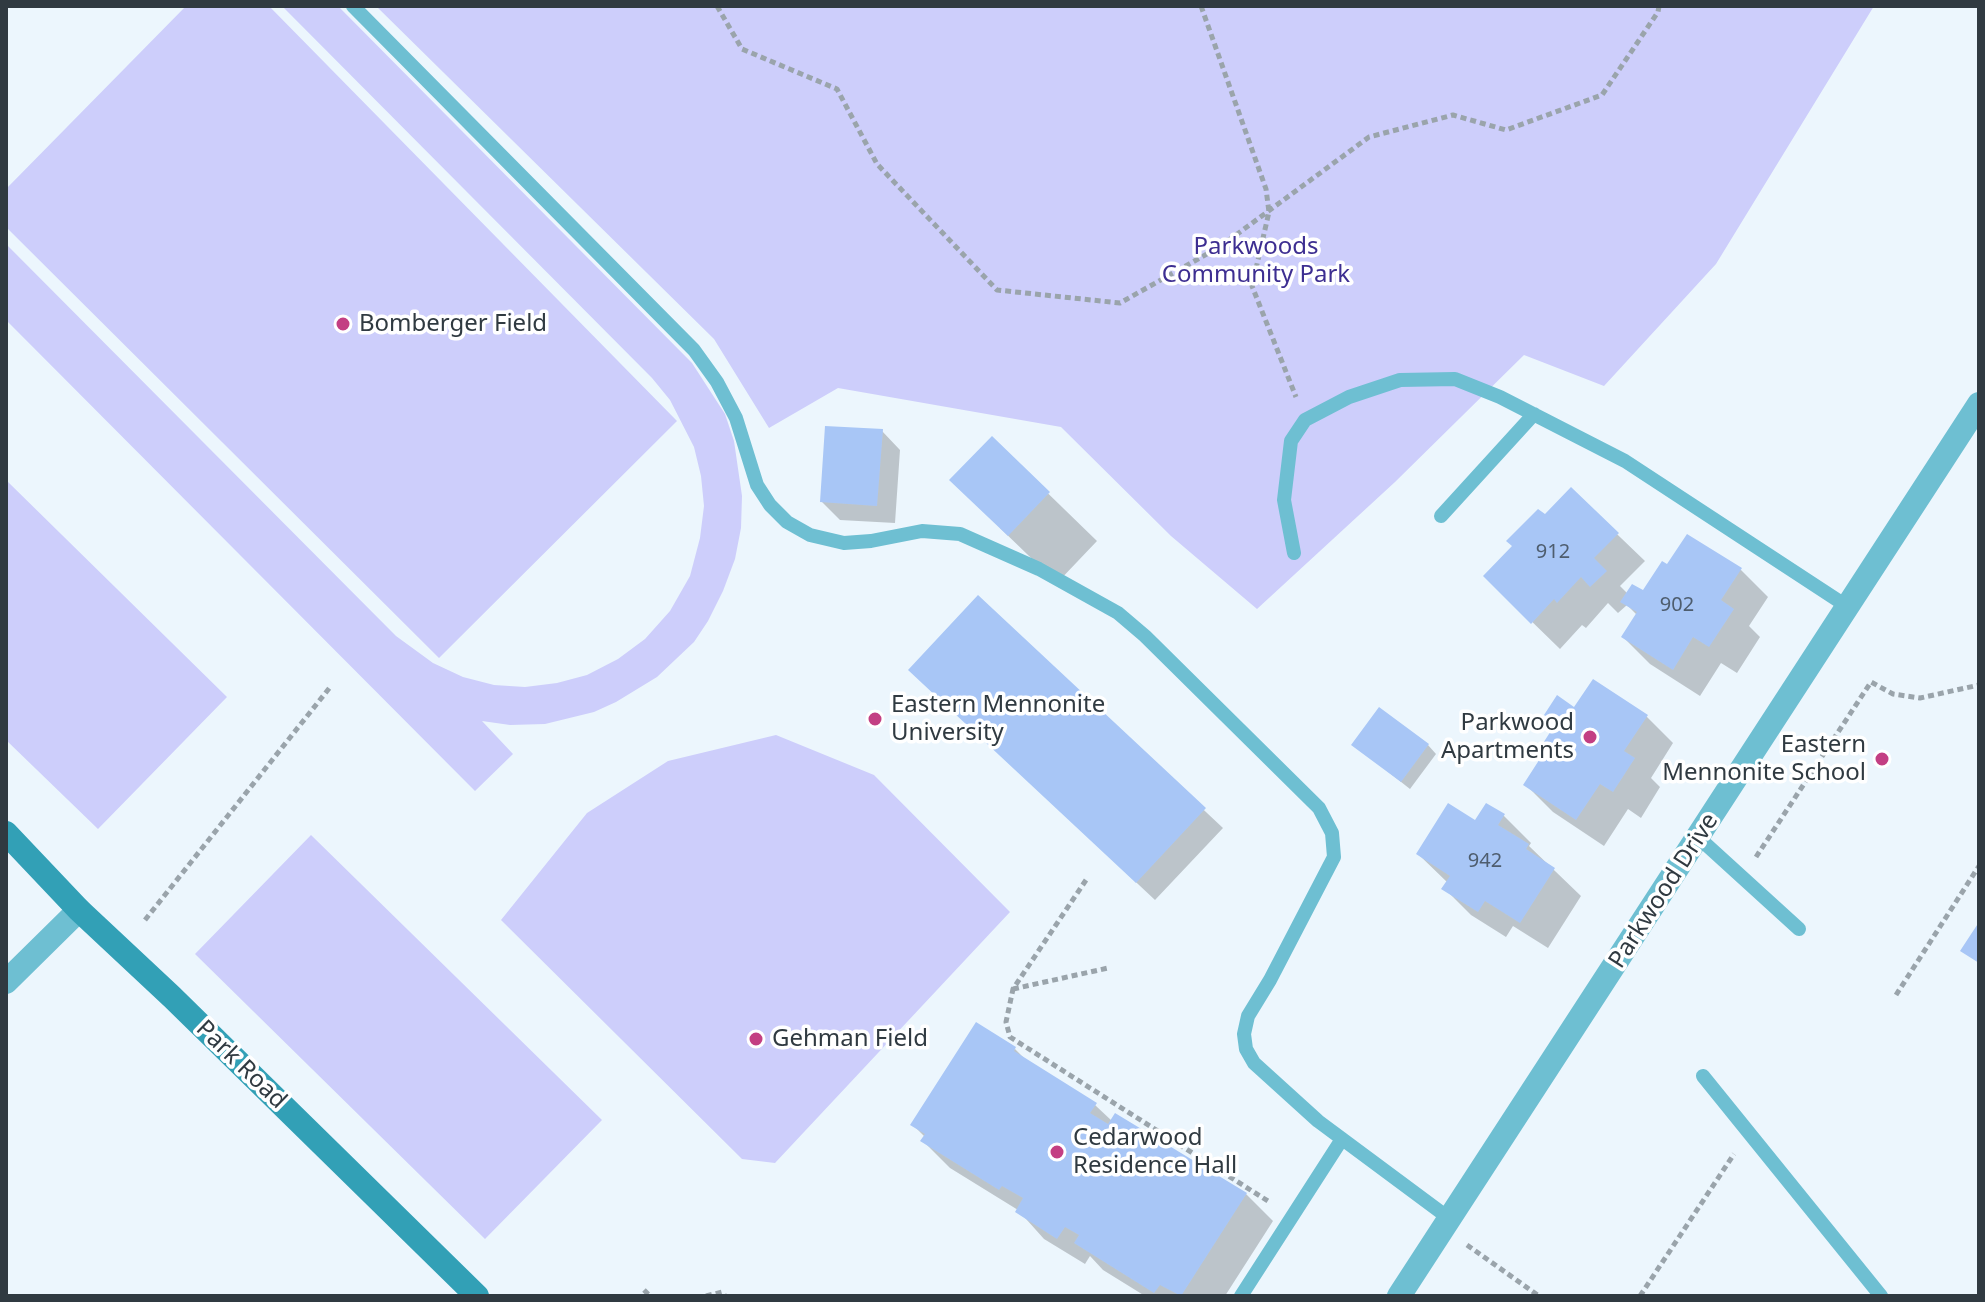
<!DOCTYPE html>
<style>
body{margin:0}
#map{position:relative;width:1985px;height:1302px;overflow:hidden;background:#ecf6fd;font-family:"Noto Sans",sans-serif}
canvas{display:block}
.frame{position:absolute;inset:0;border:8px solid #303a41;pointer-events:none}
</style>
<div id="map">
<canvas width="1985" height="1302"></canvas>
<div class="frame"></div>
</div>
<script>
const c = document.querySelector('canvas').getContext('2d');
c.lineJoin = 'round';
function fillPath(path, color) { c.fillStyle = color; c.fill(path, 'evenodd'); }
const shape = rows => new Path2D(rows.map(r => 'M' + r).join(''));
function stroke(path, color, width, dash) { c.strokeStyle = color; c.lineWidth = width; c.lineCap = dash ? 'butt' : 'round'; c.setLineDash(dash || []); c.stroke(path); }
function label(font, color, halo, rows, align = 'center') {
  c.font = font + ' "Noto Sans",sans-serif'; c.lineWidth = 7; c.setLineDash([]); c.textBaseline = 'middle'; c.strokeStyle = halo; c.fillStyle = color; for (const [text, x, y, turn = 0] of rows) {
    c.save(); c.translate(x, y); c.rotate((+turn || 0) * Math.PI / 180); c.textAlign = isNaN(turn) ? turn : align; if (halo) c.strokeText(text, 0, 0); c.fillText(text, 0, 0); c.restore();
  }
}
const green = shape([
 [186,6,269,6,677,421,439,658,6,227,6,189],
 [282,6,338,6,692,363,725,414,734,441,742,496,741,528,735,559,723,591,708,621,694,642,657,677,616,702,594,712,545,724,510,725,482,721,513,754,475,791,6,320,6,244,396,636,433,663,463,677,494,685,525,687,557,683,587,675,618,659,645,639,670,611,690,576,700,538,704,506,701,476,694,447,670,400,652,378],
 [376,6,1874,6,1716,264,1604,386,1524,355,1395,482,1257,609,1171,536,1061,427,838,388,769,428,714,339],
 [6,480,227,697,98,829,6,740],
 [776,735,874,775,1010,912,775,1163,742,1159,501,920,587,813,668,761],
 [311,835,602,1120,485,1239,195,954]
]);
const shadow = shape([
 [882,431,900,450,895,523,840,520,822,502],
 [992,439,1097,541,1057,583,1000,528],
 [1571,490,1645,561,1620,586,1628,594,1643,593,1667,567,1741,570,1768,597,1749,626,1760,637,1737,673,1721,663,1700,696,1650,664,1623,637,1637,615,1627,605,1618,613,1608,603,1586,628,1582,625,1560,649,1485,576],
 [978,598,1223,828,1155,900,929,688],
 [1575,709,1646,716,1673,743,1651,778,1660,787,1641,818,1628,809,1604,846,1553,812,1526,785,1545,755,1557,725,1547,715],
 [1354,745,1428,745,1436,754,1410,789],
 [1487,805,1504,816,1531,843,1529,846,1581,896,1548,948,1513,926,1506,937,1471,915,1444,888,1448,883,1418,854,1476,823],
 [1015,1049,1029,1063,1095,1105,1112,1121,1246,1194,1273,1221,1225,1296,1145,1296,1103,1270,1090,1256,1085,1264,1044,1239,1018,1210,950,1168,923,1141,925,1137,913,1125]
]);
const building = shape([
 [825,426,883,429,877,506,820,502],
 [992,436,1050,492,1008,536,949,480],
 [1571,487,1619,533,1594,558,1607,571,1590,587,1581,577,1557,603,1554,599,1531,624,1483,576,1512,546,1506,541,1538,509,1545,514],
 [1687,534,1742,568,1721,600,1734,609,1709,647,1693,637,1673,670,1621,637,1637,612,1620,602,1632,584,1643,590,1662,561,1667,564],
 [978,595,1206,808,1136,883,908,670],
 [1593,679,1648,715,1624,751,1635,758,1613,792,1600,784,1576,820,1523,785,1543,754,1538,751,1556,723,1544,715,1557,695,1574,707],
 [1379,707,1429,744,1401,782,1351,745],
 [1448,803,1475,820,1486,803,1505,814,1498,825,1529,844,1526,849,1555,868,1520,923,1485,901,1478,912,1441,889,1450,876,1416,854],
 [1979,922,1979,963,1960,951],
 [976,1022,1016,1047,1014,1051,1097,1103,1090,1113,1108,1124,1115,1113,1247,1193,1181,1296,1160,1285,1154,1293,1074,1243,1079,1235,1065,1227,1057,1239,1015,1212,1023,1198,1002,1186,999,1190,920,1141,925,1134,910,1125]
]);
const path = shape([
 [717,6,742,49,837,89,877,164,997,290,1120,303,1221,246,1369,137,1453,115,1506,130,1602,95,1658,12,1659,6],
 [1201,6,1266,189,1269,212,1252,286,1296,397],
 [1756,857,1871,682,1893,694,1920,698,1979,685],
 [1086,880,1013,989,1006,1022,1010,1037,1271,1203],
 [145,920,331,686],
 [1013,989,1108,968],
 [1896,995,1979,866],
 [1467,1245,1539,1296],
 [644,1290,650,1296],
 [706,1296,722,1292,725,1296],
 [1640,1296,1734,1154]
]);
const lane = shape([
 [353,6,694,350,717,382,736,418,757,485,770,505,787,522,810,535,844,543,871,541,922,531,960,534,1039,569,1118,613,1145,636,1319,808,1332,833,1334,857,1270,980,1248,1016,1244,1034,1246,1049,1254,1063,1318,1121,1450,1219],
 [1441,516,1534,414],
 [1294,553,1284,500,1291,441,1305,420,1349,397,1400,380,1455,379,1500,397,1625,461,1848,607],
 [1699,838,1799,929],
 [1703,1076,1881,1296],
 [1241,1296,1342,1139]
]);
const street = shape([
 [6,982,79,910],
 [1399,1296,1979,404]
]);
const secondary = shape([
 [6,833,79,910,172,997,477,1296]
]);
const markers = [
 [343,324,8,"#c33f83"],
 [875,719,8,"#c33f83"],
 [1590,737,8,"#c33f83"],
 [1882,759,8,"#c33f83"],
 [756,1039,8,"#c33f83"],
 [1057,1152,8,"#c33f83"]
];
const numberNames = [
 ["912",1553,552],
 ["902",1677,605],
 ["942",1485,861]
];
const parkNames = [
 ["Parkwoods",1256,247],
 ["Community Park",1256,275]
];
const poiNames = [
 ["Bomberger Field",359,324],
 ["Eastern Mennonite",891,705],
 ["University",891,733],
 ["Parkwood",1574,723,"right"],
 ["Apartments",1574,751,"right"],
 ["Eastern",1866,745,"right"],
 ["Mennonite School",1866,773,"right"],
 ["Gehman Field",772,1039],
 ["Cedarwood",1073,1138],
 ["Residence Hall",1073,1166]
];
const streetNames = [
 ["Parkwood Drive",1664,891,-57],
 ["Park Road",241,1065,44]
];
fillPath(green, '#cdcefb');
fillPath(shadow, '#0003');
fillPath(building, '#a8c6f6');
stroke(path, '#9aa4ab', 5, [6, 4]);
stroke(lane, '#6ebfd2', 14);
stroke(street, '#6ebfd2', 24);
stroke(secondary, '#32a0b6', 24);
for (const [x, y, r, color] of markers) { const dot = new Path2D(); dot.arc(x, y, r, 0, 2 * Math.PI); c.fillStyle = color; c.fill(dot); stroke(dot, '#fff', 3); }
label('20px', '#4e5d6e', null, numberNames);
label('24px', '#3d2e91', '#fff', parkNames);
label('24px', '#303a41', '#fff', poiNames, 'left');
label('24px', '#303a41', '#fff', streetNames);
</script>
